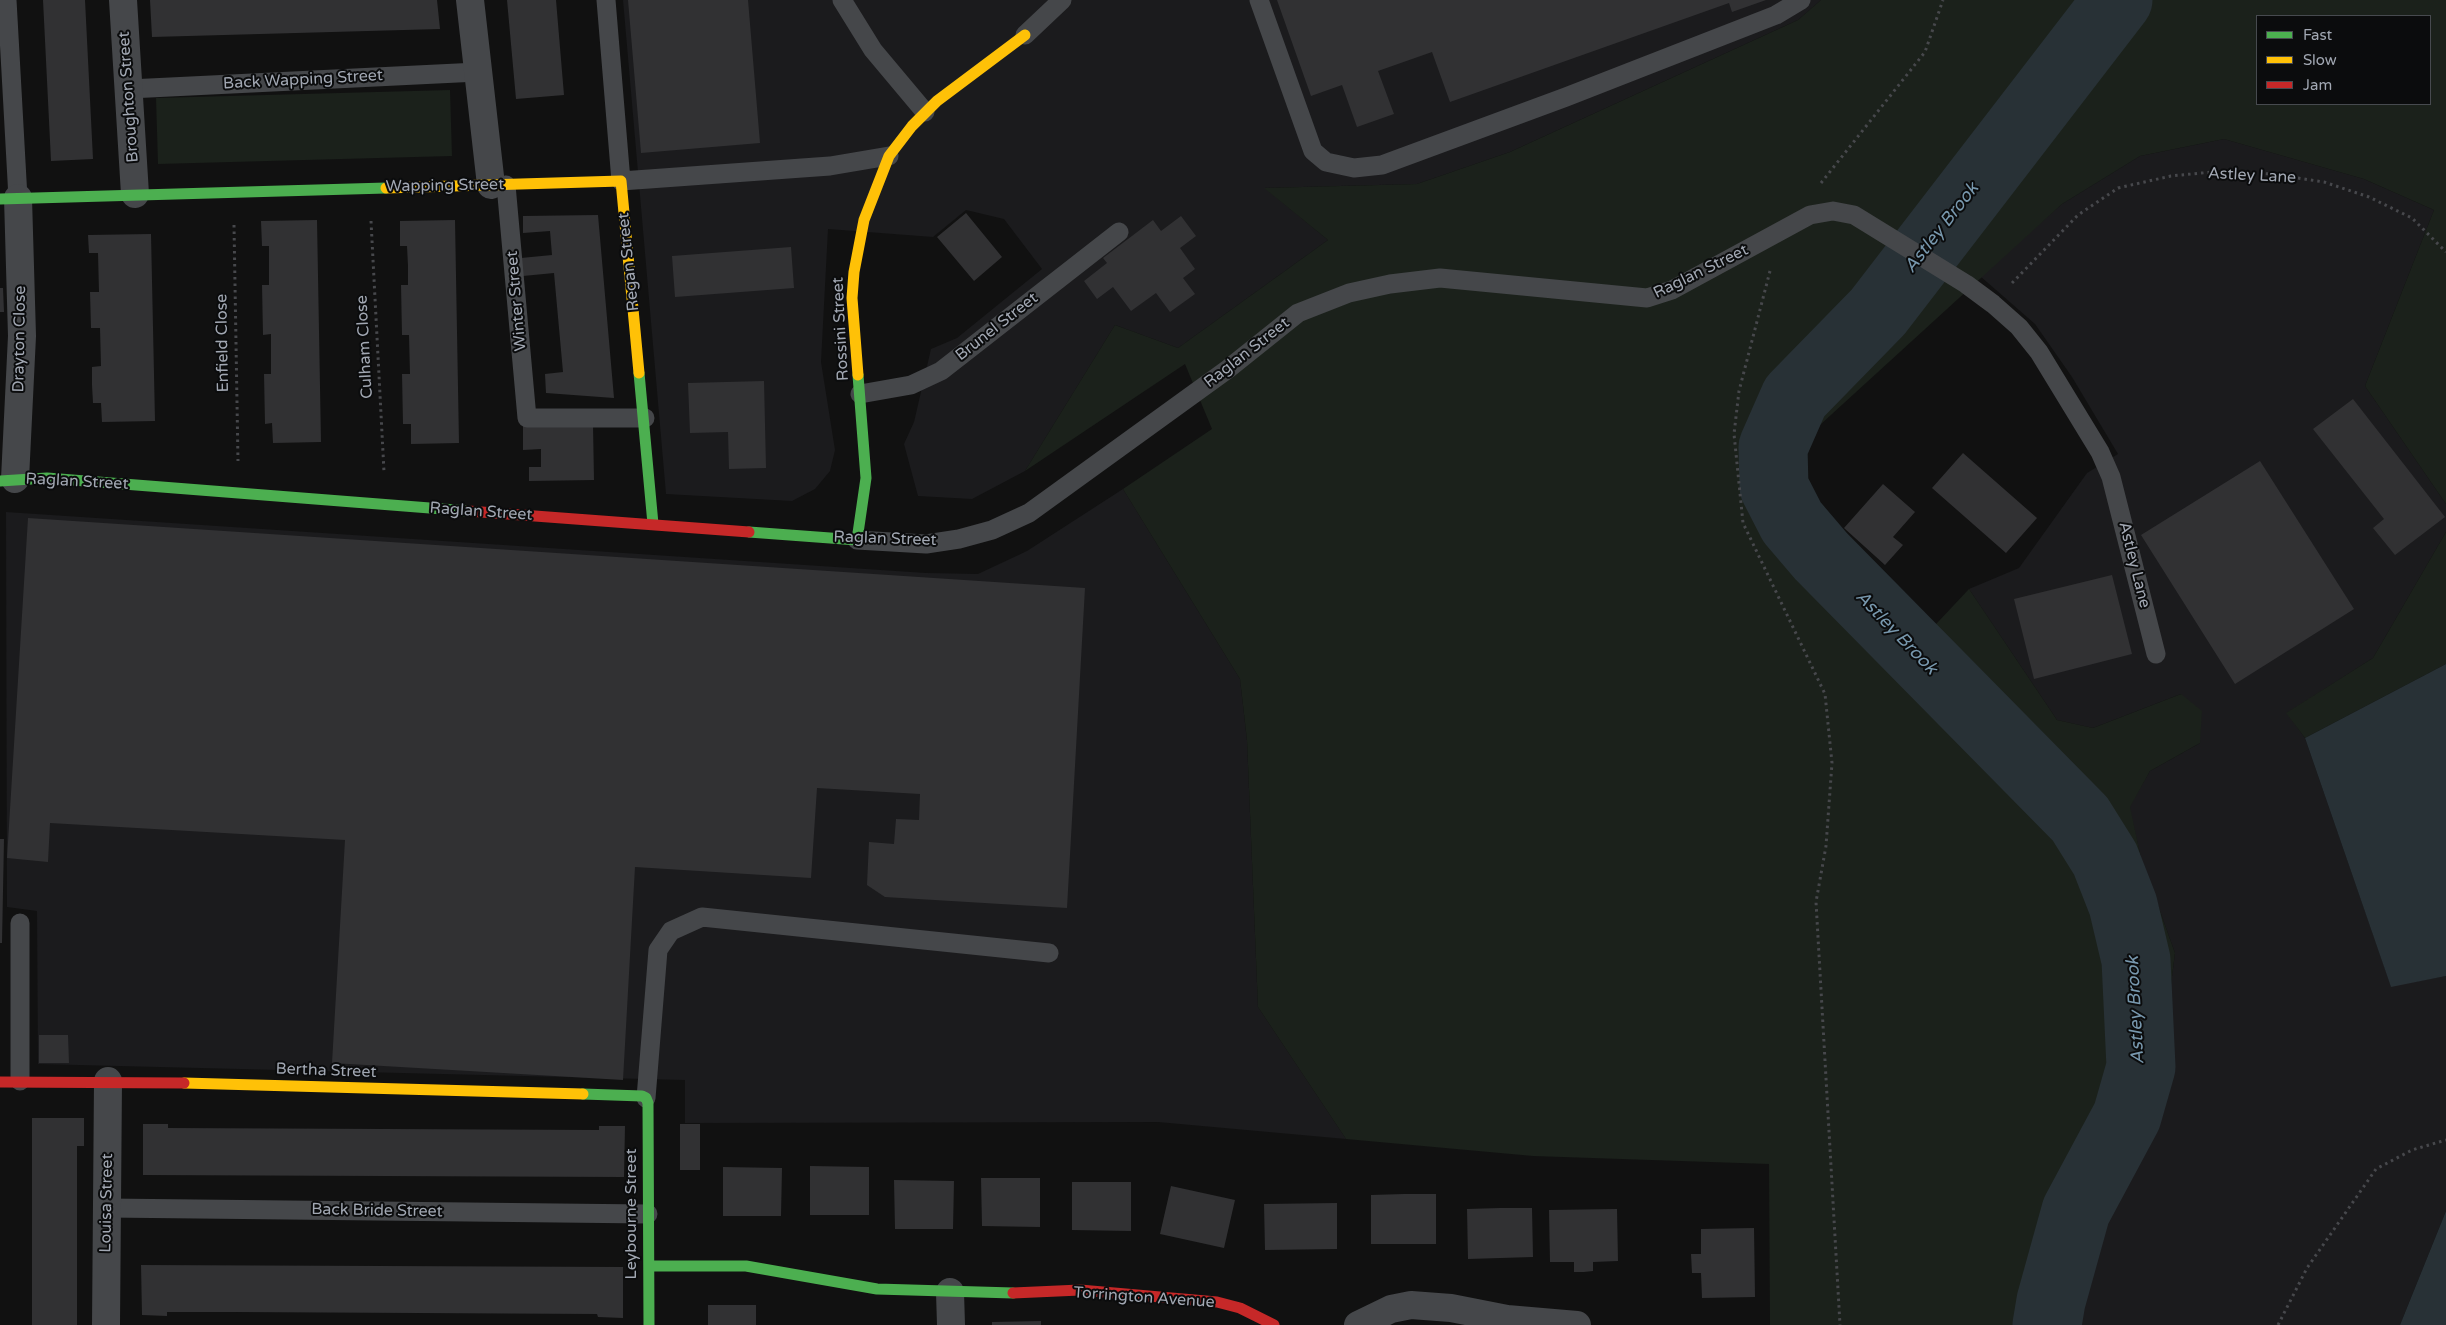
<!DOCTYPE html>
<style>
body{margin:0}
#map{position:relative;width:2446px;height:1325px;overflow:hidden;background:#111;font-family:"Varela Round",sans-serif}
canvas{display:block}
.legend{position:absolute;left:2256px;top:15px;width:175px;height:90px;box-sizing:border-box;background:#0b0c0d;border:1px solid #474a4f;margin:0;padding:6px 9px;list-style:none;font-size:15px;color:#a2a8b3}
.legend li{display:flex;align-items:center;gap:10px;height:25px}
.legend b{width:25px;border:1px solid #474a4f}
</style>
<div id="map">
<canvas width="2446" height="1325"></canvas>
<ul class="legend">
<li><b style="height:6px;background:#4caf50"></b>Fast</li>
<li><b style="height:6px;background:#ffc107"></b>Slow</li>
<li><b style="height:6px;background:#c62828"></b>Jam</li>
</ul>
</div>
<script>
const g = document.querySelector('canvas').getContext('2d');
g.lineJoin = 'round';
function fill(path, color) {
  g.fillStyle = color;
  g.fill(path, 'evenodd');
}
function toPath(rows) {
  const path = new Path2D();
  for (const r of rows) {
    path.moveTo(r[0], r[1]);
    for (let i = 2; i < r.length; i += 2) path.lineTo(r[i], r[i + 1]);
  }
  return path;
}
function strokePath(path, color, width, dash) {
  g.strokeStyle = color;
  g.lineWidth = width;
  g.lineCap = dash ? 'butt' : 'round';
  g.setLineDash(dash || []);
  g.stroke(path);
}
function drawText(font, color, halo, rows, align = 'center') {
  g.font = font + ' "Varela Round",sans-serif';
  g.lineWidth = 4;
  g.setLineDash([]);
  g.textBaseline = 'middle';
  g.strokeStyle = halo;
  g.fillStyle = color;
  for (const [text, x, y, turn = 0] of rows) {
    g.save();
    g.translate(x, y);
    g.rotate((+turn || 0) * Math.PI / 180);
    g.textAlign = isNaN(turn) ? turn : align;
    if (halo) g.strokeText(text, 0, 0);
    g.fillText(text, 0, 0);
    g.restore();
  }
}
const built = toPath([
 [623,0,1821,0,1798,20,1510,152,1417,184,1265,188,1328,240,1178,348,1115,325,1025,471,972,499,918,496,904,444,914,422,931,349,957,338,1042,269,1004,219,966,210,933,237,828,229,821,362,835,450,830,471,815,489,792,501,666,494],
 [2224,139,2364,179,2434,210,2365,386,2446,504,2446,532,2373,658,2287,713,2305,738,2391,986,2446,976,2446,1211,2400,1325,2076,1325,2075,1291,2155,1109,2175,953,2141,858,2129,807,2150,771,2200,743,2181,694,2093,728,2057,720,1969,589,2019,568,2087,473,2118,454,2072,377,2035,324,1980,276,2062,204,2140,156],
 [1123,489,1240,679,1247,740,1258,1007,1346,1139,1158,1122,685,1123,685,1080,38,1064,37,911,7,907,6,512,926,573,978,574,1027,551]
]);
const green = toPath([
 [1821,0,2446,0,2446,504,2365,386,2434,210,2364,179,2224,139,2140,156,2062,204,1786,456,1791,498,1922,639,1969,589,2057,720,2093,728,2181,694,2202,711,2200,743,2150,771,2130,807,2141,858,2175,953,2155,1109,2075,1291,2076,1325,1770,1325,1769,1164,1533,1156,1346,1139,1258,1007,1247,740,1240,679,1123,489,1212,429,1185,364,1025,471,1115,325,1178,348,1328,240,1264,188,1417,184,1510,152,1798,20],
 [2257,16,2430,16,2430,104,2257,104],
 [450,90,452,156,158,164,156,98],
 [2446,532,2446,664,2305,738,2286,713,2373,658]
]);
const water = toPath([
 [2446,664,2446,976,2391,987,2305,738],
 [2446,1211,2446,1325,2400,1325]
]);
const river = toPath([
 [2047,1325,2051,1301,2076,1211,2127,1116,2141,1067,2136,960,2123,905,2105,859,2080,819,1821,556,1792,522,1774,487,1773,447,1795,397,1878,312,2118,0]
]);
const building = toPath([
 [43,0,85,0,93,159,51,161],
 [150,0,437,0,440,29,152,37],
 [507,0,556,0,564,95,516,99],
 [628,0,748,0,760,143,641,153],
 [1277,0,1766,0,1732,12,1729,3,1450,102,1432,52,1378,71,1394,114,1357,127,1342,85,1311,96],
 [966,213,1002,257,974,281,937,237],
 [598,215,614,398,546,393,545,374,563,372,554,273,523,276,521,258,552,255,550,231,523,233,523,216],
 [1181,216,1196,236,1180,248,1195,269,1183,278,1195,294,1170,312,1156,293,1131,311,1113,287,1097,299,1084,281,1107,263,1103,258,1153,220,1161,231],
 [317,220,321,442,273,443,272,423,265,424,264,374,271,374,271,334,263,335,262,285,269,285,269,246,262,246,261,221],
 [455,220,459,443,411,444,411,424,403,424,402,374,410,374,409,335,402,335,401,285,408,285,408,266,407,246,400,246,400,221],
 [151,234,155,421,102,422,101,403,93,403,92,385,92,367,101,366,100,328,91,328,90,292,99,292,98,253,89,253,88,235],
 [791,247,794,288,675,297,672,256],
 [0,288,3,288,4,312,0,312],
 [764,381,766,468,729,469,728,432,690,433,688,383],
 [2353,399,2445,517,2395,555,2373,528,2384,519,2313,429],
 [523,425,593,425,594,480,529,481,529,467,541,467,541,449,523,450],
 [1963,453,2037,518,2006,553,1932,488],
 [2260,461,2354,609,2235,684,2141,535],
 [1883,484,1915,512,1893,537,1903,545,1885,565,1844,528],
 [28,518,1085,588,1067,908,885,897,867,885,869,842,894,844,896,819,919,820,920,794,817,788,811,878,635,867,623,1080,332,1063,345,840,50,823,48,862,7,858],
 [2112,575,2132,654,2034,679,2014,599],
 [0,839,4,839,2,943,0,943],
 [39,1035,68,1035,69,1063,39,1063],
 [32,1118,84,1118,84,1146,77,1146,77,1325,32,1325],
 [143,1124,168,1124,168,1128,599,1130,599,1126,625,1126,624,1177,143,1175],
 [680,1124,700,1124,700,1170,680,1170],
 [810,1166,869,1167,869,1215,810,1215],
 [723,1167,782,1168,781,1216,723,1216],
 [981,1178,1040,1178,1040,1227,982,1226],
 [894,1180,954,1181,953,1229,895,1229],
 [1072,1182,1131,1182,1131,1231,1072,1230],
 [1171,1186,1235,1200,1224,1248,1160,1234],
 [1404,1194,1436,1194,1436,1244,1371,1244,1371,1195],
 [1337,1203,1337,1249,1265,1250,1264,1204],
 [1500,1208,1532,1208,1533,1257,1468,1259,1467,1209],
 [1617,1209,1618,1261,1593,1262,1593,1271,1584,1272,1574,1272,1574,1262,1550,1262,1549,1210],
 [1754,1228,1755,1297,1702,1298,1701,1273,1692,1273,1691,1254,1701,1254,1701,1229],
 [141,1265,623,1267,623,1318,598,1317,597,1314,235,1312,167,1312,167,1316,142,1315],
 [708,1305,756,1305,756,1325,708,1325],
 [1041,1321,1041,1325,992,1325,992,1322]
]);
const path = toPath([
 [1821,183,1925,52,1943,0],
 [371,221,384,472],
 [234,225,238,461],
 [1770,271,1739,391,1734,434,1743,523,1825,694,1832,763,1826,846,1816,902,1840,1325],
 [2012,283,2078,215,2118,188,2171,176,2223,171,2271,174,2324,182,2369,197,2412,218,2446,252],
 [2278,1325,2307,1268,2376,1169,2412,1150,2446,1140]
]);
const lane = toPath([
 [7,0,18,198],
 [606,0,621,181,830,166,889,156],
 [842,0,873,50,925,112],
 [1259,0,1313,151,1326,162,1354,168,1382,165,1566,97,1776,15,1801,0],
 [1025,35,1062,0],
 [129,89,478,72],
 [506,185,527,418,645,418],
 [860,394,911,385,941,371,1119,232],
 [857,540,926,544,959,539,992,530,1029,513,1228,369,1298,313,1349,293,1390,284,1440,278,1647,298,1672,290,1810,215,1833,211,1854,215,1966,284,1993,304,2019,327,2039,352,2100,452,2111,477,2156,654],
 [20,923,20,1081],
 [646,1098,658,950,671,931,702,917,1049,953],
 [107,1208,648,1214]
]);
const street = toPath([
 [123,0,135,194],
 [470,0,491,185],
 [15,479,22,336,18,198],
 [950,1292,951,1325],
 [106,1325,108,1081],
 [1358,1325,1391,1309,1411,1305,1451,1308,1507,1319,1577,1325]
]);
const fast = toPath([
 [0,199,386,188],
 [639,373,653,524],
 [0,481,47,478,468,511],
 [749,532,857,540,866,478,858,375],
 [583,1094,642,1096,646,1098,648,1103,649,1325],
 [649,1266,746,1266,877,1289,1013,1293]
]);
const slow = toPath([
 [386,188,621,181,639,373],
 [858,375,852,298,854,272,864,220,889,156,912,126,937,101,1025,35],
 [184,1083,583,1094]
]);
const jam = toPath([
 [468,511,749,532],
 [0,1082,184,1083],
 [1013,1293,1080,1290,1217,1302,1240,1308,1274,1325]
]);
const streetNames = [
 ["Back Wapping Street",303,80,-3],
 ["Broughton Street",129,97,-94],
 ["Astley Lane",2252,176,3],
 ["Wapping Street",445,186,-1],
 ["Regan Street",629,262,-96],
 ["Raglan Street",1701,272,-26],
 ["Winter Street",517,301,-95],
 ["Brunel Street",997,327,-38],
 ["Rossini Street",841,329,-93],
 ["Drayton Close",20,339,-89],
 ["Enfield Close",223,343,-91],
 ["Culham Close",365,347,-93],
 ["Raglan Street",1247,353,-38],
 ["Raglan Street",77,482,3],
 ["Raglan Street",481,512,4],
 ["Raglan Street",885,539,2],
 ["Astley Lane",2134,565,76],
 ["Bertha Street",326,1071,2],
 ["Louisa Street",107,1203,-89],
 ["Back Bride Street",377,1211,1],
 ["Leybourne Street",632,1214,-90],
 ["Torrington Avenue",1144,1298,4]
];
const waterNames = [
 ["Astley Brook",1942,228,-52],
 ["Astley Brook",1896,633,46],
 ["Astley Brook",2136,1010,-93]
];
fill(built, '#1b1b1d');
fill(green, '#1b211b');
fill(water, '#283136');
strokePath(river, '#283136', 69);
fill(building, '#313133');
strokePath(path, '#47484c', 3, [2.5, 4]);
strokePath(lane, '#45474a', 19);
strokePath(street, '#45474a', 28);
strokePath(fast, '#4caf50', 11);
strokePath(slow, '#ffc107', 11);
strokePath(jam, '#c62828', 11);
drawText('16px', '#a2a8b3', '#0b0c0d', streetNames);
drawText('italic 18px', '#7898ae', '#0b0c0d', waterNames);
</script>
